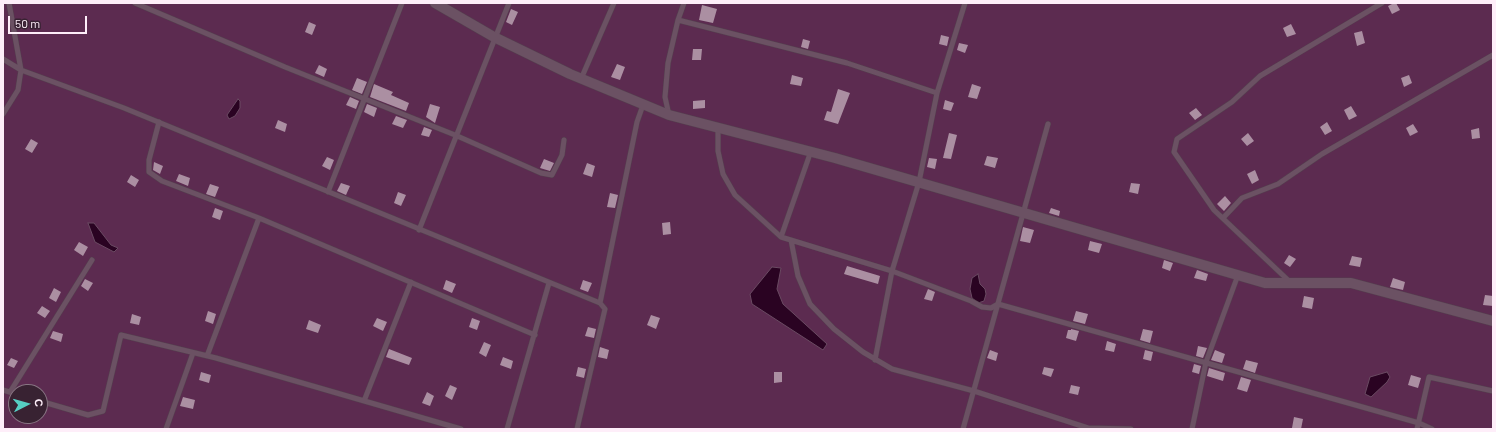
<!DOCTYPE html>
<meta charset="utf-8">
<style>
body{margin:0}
#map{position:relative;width:1496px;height:432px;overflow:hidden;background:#382232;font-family:Barlow,sans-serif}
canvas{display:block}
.frame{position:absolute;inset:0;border:4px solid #feeef9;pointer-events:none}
.north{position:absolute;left:8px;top:384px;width:40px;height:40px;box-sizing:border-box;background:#382232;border:1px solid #877482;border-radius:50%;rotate:84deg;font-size:11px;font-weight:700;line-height:16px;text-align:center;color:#feeef9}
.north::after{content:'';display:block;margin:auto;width:14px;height:18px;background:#56cec3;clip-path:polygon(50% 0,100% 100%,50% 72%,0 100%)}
.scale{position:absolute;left:8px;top:16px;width:79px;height:18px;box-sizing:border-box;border:2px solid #feeef9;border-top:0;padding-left:5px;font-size:12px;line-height:14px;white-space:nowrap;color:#feeef9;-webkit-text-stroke:3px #382232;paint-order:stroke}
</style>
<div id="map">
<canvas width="1496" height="432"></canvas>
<div class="frame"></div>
<div class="north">С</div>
<div class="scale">50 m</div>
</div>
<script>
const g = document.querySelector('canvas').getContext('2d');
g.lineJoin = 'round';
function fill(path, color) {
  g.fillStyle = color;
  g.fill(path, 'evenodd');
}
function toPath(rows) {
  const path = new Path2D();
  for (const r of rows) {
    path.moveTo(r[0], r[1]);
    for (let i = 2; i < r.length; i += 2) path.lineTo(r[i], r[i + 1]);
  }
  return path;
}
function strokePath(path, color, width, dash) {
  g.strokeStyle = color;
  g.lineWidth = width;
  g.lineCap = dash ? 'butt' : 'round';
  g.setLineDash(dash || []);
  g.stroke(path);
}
const green = toPath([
 [3,3,1493,3,1493,429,3,429],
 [16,392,40,392,40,416,16,416]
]);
const water = toPath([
 [238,99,240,101,240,108,235,116,229,119,227,115,238,99],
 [88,223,94,223,111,245,118,248,114,252,95,242,88,223],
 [772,267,781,268,777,289,783,304,827,344,823,350,752,304,750,294,772,267],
 [978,274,980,284,985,289,986,294,984,301,978,303,972,298,970,289,972,278,978,274],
 [1387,372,1390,377,1387,382,1371,397,1365,394,1370,377,1387,372]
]);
const building = toPath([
 [1394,3,1396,3,1400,10,1392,14,1388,6],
 [702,5,717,9,713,23,699,20],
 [511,9,518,12,512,25,506,22],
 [309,22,316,25,312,35,305,32],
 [1291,24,1296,34,1287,37,1283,28],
 [1362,31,1365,43,1357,46,1354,33],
 [941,35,949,37,947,46,939,44],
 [803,39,810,41,808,49,801,47],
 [959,43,968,45,965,53,957,50],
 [693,49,702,49,701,60,692,60],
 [617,64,625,67,620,80,611,77],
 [319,65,327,69,324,77,315,73],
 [792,75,803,78,801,86,790,84],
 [1409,75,1412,83,1404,87,1401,78],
 [357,78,367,82,362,94,352,90],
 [374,84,393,92,391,95,409,103,406,111,370,97],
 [972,84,981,87,977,99,968,97],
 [838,89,850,93,838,124,824,120,827,111,831,112],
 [350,97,359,101,356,109,346,105],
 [705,100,705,108,693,109,693,101],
 [945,100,954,103,951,111,943,109],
 [367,104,377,108,374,117,364,112],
 [430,104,440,107,435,123,426,117],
 [1351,106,1357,116,1349,120,1344,110],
 [1196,108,1202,115,1195,120,1189,113],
 [396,116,407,120,403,128,392,124],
 [278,120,287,124,285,132,275,128],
 [1327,122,1332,131,1325,135,1320,127],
 [1413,124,1418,132,1410,136,1406,128],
 [424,127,432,130,429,137,421,135],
 [1479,128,1480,138,1472,139,1471,130],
 [949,133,957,135,951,159,943,158],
 [1248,133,1254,141,1247,146,1241,139],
 [31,139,38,143,32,153,25,149],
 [987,156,998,158,995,168,984,165],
 [327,157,334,160,330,170,322,166],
 [929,158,937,159,935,169,927,167],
 [544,159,554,163,550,171,540,168],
 [154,162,163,166,160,174,153,170],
 [587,163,595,166,592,177,583,174],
 [1255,170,1259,180,1252,184,1247,174],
 [179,174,190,178,188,186,176,181],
 [131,175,139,180,135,187,127,182],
 [341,183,350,186,346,195,337,191],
 [1131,183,1140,184,1138,194,1129,192],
 [210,184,219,187,215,197,206,194],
 [398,192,406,195,401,206,394,203],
 [610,193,618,195,615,208,607,207],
 [1225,196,1231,203,1224,211,1217,204],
 [215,208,223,211,220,220,212,217],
 [1051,208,1060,211,1059,216,1049,213],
 [670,222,671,234,663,235,662,223],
 [1023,227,1034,230,1030,243,1020,241],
 [1090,241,1102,244,1099,253,1088,250],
 [79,242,88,247,83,256,74,250],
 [1289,255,1296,259,1290,267,1284,263],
 [1352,256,1362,258,1360,267,1349,265],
 [1164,260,1173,263,1170,271,1162,268],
 [847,266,880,276,878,284,844,274],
 [1197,270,1208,274,1206,281,1194,278],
 [1393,278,1405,282,1403,290,1390,287],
 [85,279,93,283,88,291,81,286],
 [446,280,456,284,452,293,443,289],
 [583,280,592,283,588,292,580,289],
 [54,288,61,292,56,302,49,298],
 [928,289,935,292,932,301,924,299],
 [1485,295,1493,296,1493,306,1483,305],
 [1304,296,1314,298,1312,309,1302,307],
 [42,306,50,311,45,318,37,313],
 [208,311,216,314,213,324,205,321],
 [1076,311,1088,314,1085,324,1073,321],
 [132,314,141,317,139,325,130,323],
 [651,315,660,318,656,329,647,325],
 [377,318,387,322,383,331,373,326],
 [472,318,480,321,477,330,469,327],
 [309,320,321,325,318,333,306,329],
 [588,327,596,329,594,338,585,336],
 [1071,329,1079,331,1076,341,1066,338,1068,330,1071,330],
 [1143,329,1153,331,1150,343,1140,340],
 [53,331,63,334,61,342,50,338],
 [1107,341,1116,344,1114,352,1105,350],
 [484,342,491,345,486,357,479,353],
 [1198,346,1207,348,1203,358,1196,356],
 [600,347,609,350,607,359,598,357],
 [389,349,412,358,409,365,386,357],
 [990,350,998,353,996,361,987,358],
 [1145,350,1153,352,1151,361,1143,359],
 [1215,350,1225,354,1222,363,1211,360],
 [503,357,513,361,511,369,500,365],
 [11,358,18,361,14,368,7,365],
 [1246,360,1258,363,1255,373,1243,369],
 [1194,364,1201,366,1199,374,1192,372],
 [578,367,586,369,584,378,576,376],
 [1044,367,1054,369,1051,377,1042,374],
 [1209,368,1225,373,1223,381,1207,376],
 [201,372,211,375,209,383,199,380],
 [774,372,782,372,782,382,774,383],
 [1411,375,1421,378,1418,388,1408,385],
 [1241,377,1251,380,1247,392,1237,389],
 [450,385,457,388,452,400,445,396],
 [1071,385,1080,387,1078,395,1069,393],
 [427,392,434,396,430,406,422,403],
 [183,397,195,400,193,409,180,406],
 [1294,417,1303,419,1301,429,1292,428]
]);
const service = toPath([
 [135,3,285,67,455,135,541,173,552,175,562,155,564,140],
 [678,20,847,63,937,93],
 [3,59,21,70,124,108,600,303,637,122,643,105],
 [581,79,614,3],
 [3,114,18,90,21,70,9,3],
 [669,115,665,97,668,63,678,20,684,3],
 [159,122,149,160,149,172,162,181,259,218,535,335],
 [718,128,718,151,723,174,735,195,781,237,892,271,971,301,982,307,991,308,998,304,1419,423,1432,429],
 [328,192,402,3],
 [1223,218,1242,198,1278,184,1322,154,1493,55],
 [419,230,509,3],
 [781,237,811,151],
 [791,240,798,276,810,304,834,329,863,352,892,369,974,391,1088,428,1131,429],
 [1290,282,1214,210,1174,152,1177,139,1232,102,1260,76,1382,3],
 [207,356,259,218],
 [875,360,892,271,919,182,937,93,965,3],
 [3,390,16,394],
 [10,392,92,260],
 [40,401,88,415,103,411,121,335,216,358,461,429],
 [364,401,411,282],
 [166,429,193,353],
 [507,429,549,283],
 [577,429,605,309,600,303],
 [963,429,1048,124],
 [1192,429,1206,362,1238,275],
 [1417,429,1429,377,1493,391]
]);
const minor = toPath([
 [435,3,494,37,570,74,669,115,835,158,1265,283,1351,283,1493,321]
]);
fill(green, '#5c2b50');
fill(water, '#2a0322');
strokePath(water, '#6a4a62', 1);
fill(building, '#ab8fa2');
strokePath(service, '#543f4e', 6);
strokePath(minor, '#543f4e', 11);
strokePath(service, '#6b5163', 5);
strokePath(minor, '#6b5163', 10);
</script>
